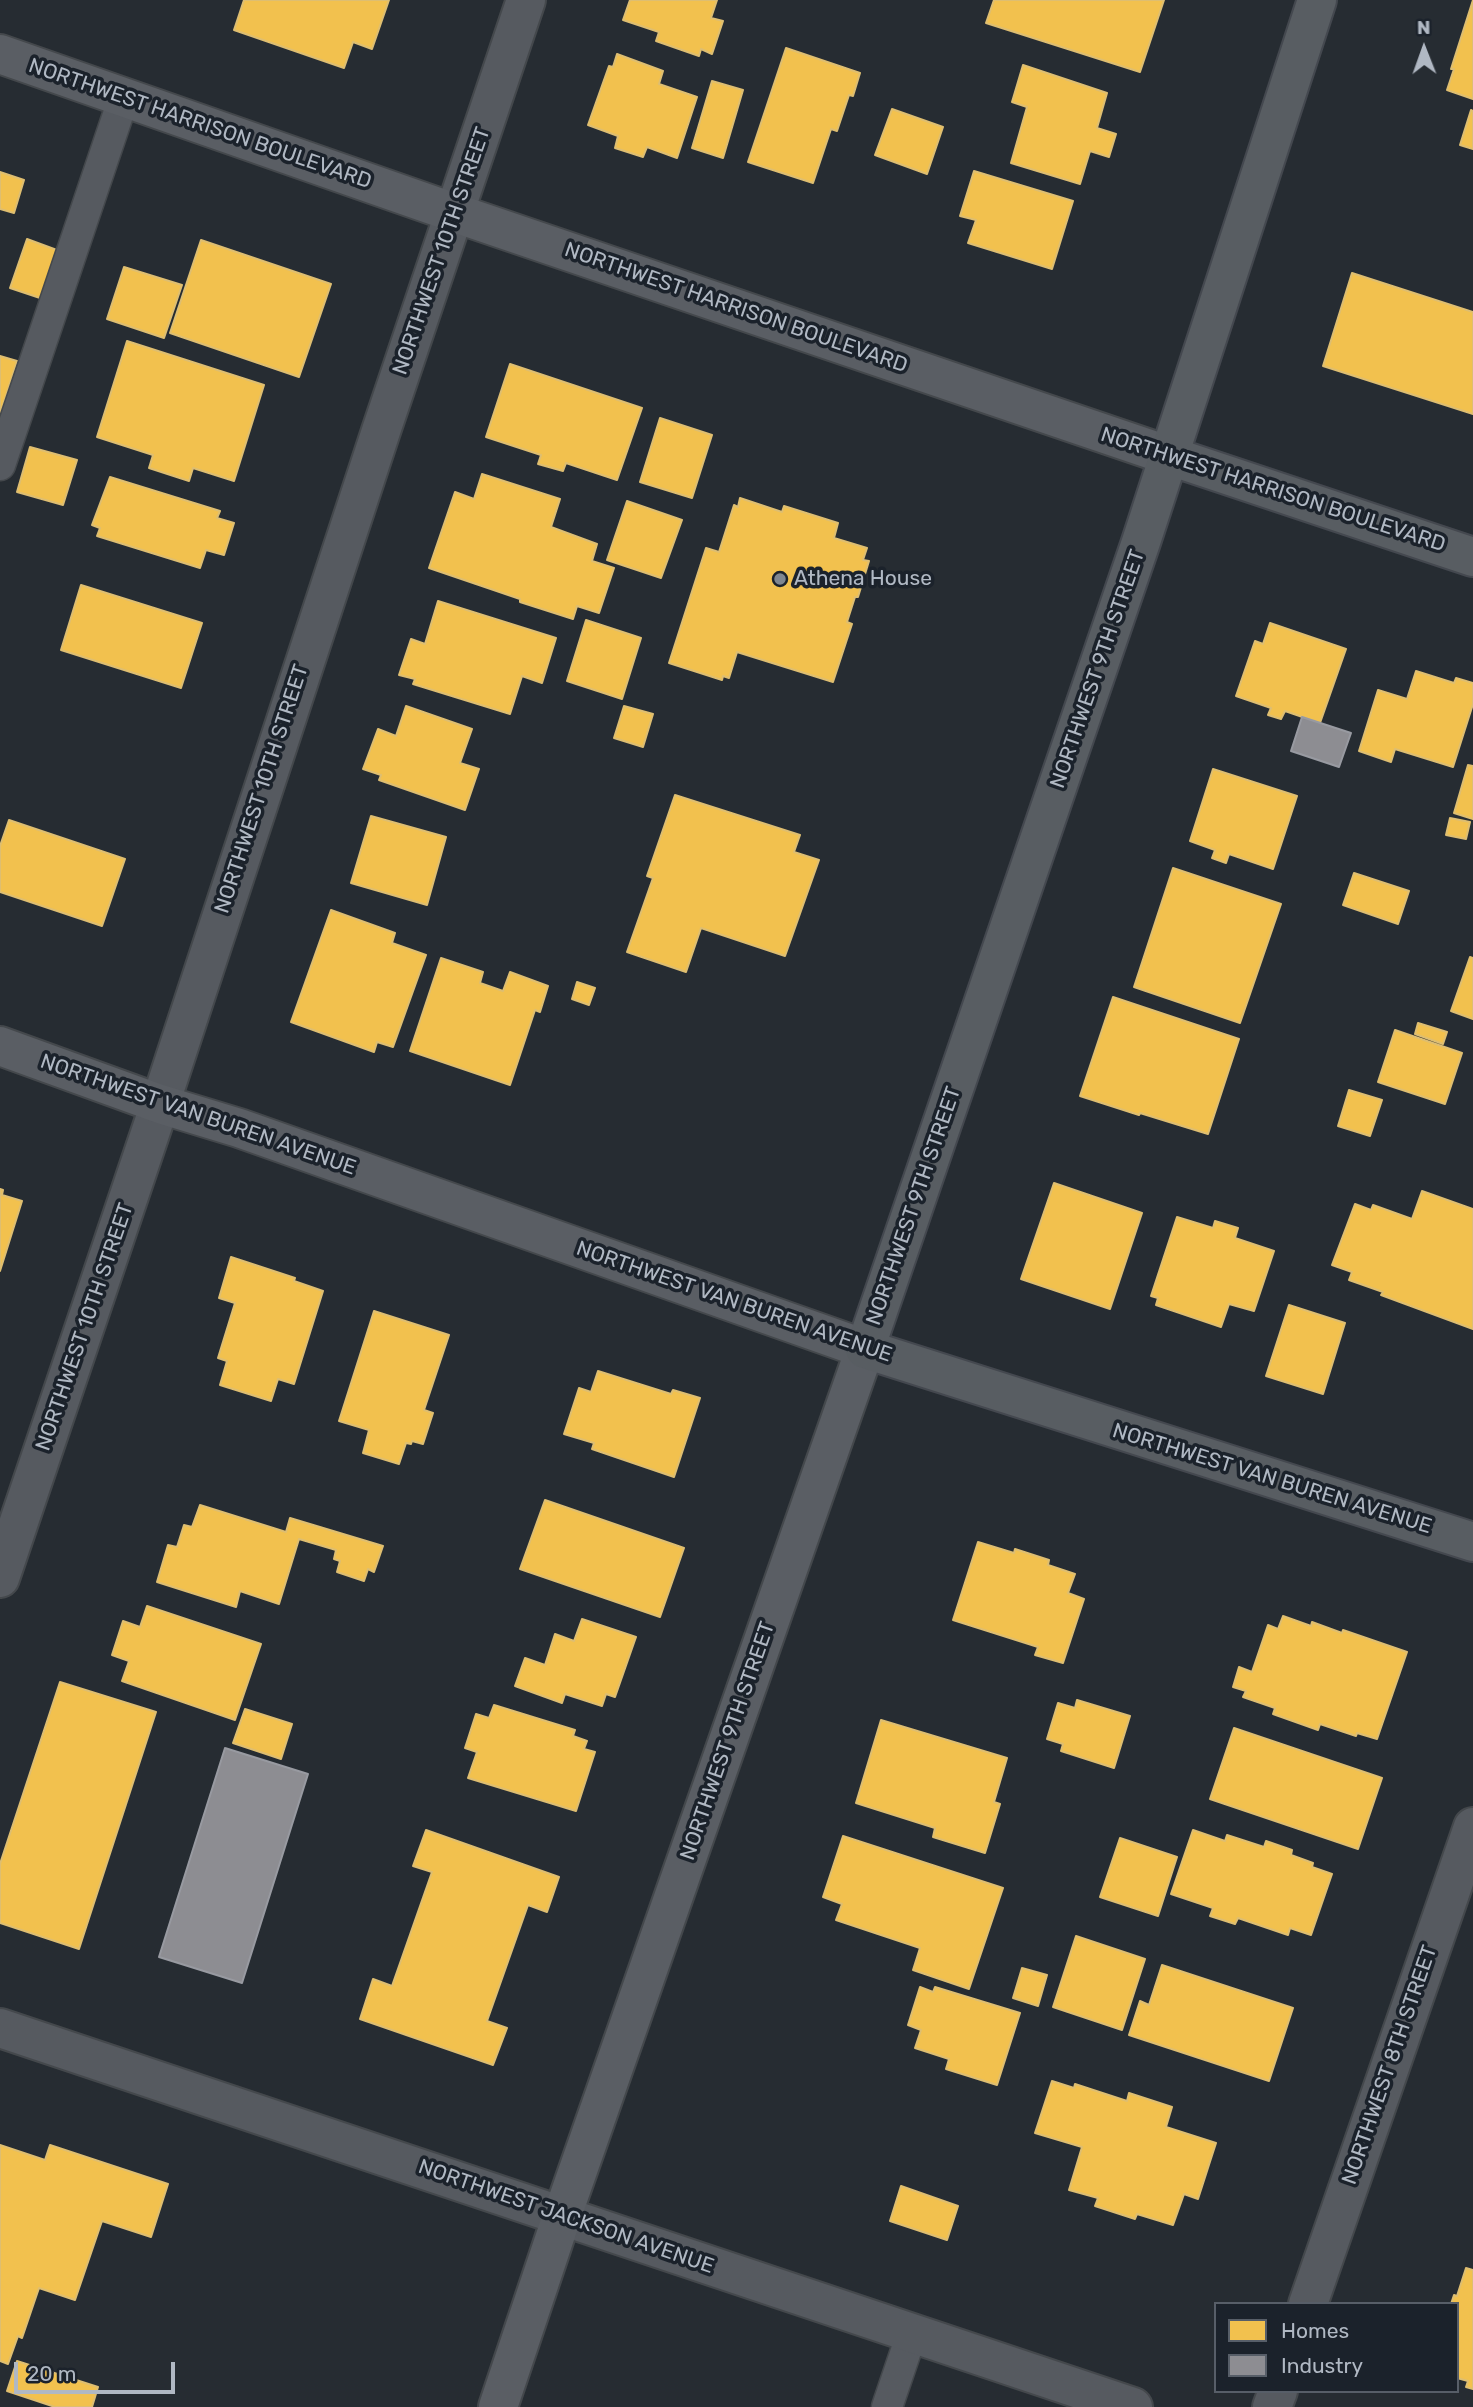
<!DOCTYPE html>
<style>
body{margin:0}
#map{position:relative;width:1473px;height:2407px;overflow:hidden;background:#262c32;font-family:Rubik,sans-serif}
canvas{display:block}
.legend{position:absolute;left:1214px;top:2302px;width:245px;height:91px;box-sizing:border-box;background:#1b222b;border:2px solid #575e68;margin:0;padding:9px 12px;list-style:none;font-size:21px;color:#b0b8c3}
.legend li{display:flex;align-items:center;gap:14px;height:35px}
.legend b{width:35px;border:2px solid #575e68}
.north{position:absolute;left:1389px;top:14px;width:70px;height:70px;-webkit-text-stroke:5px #1b222b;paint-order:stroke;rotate:359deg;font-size:19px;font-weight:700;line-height:28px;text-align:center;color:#b0b8c3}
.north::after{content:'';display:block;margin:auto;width:24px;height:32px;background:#b0b8c3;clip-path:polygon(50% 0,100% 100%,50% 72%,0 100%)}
.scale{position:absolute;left:14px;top:2362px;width:161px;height:32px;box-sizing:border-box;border:4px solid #b0b8c3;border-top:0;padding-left:9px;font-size:21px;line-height:24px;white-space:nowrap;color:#b0b8c3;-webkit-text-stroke:5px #1b222b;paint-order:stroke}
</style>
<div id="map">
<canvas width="1473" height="2407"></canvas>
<ul class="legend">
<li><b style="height:19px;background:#f2c14e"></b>Homes</li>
<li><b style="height:19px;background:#8d8d92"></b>Industry</li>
</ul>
<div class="north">N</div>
<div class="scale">20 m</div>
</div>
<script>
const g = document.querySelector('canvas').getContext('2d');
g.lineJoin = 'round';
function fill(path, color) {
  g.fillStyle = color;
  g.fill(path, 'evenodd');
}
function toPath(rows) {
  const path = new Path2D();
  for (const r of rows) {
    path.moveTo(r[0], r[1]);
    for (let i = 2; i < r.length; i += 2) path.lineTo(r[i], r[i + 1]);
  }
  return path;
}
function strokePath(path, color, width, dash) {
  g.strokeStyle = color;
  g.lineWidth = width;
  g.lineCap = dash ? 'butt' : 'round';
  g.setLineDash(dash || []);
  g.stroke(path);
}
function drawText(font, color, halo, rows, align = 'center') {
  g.font = font + ' Rubik,sans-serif';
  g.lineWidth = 7;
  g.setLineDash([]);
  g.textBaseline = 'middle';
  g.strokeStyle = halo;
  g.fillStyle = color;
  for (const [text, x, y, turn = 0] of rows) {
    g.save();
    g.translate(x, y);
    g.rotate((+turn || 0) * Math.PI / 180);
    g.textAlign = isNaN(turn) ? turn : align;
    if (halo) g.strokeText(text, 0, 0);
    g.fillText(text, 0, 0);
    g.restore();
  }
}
const homes = toPath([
 [244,0,389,0,372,49,353,42,344,68,234,30,244,0],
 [630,0,717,0,711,18,723,21,712,54,701,49,699,56,656,41,659,32,623,20,630,0],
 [994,0,1164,0,1140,72,986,23,994,0],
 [1473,0,1473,99,1447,90,1454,69,1451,69,1473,0],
 [786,48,860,73,853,96,849,95,837,131,831,129,813,183,748,162,786,48],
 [617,54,663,71,659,84,697,97,677,158,647,147,643,157,615,148,618,136,588,125,609,66,613,67,617,54],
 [1023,65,1107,93,1097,128,1116,134,1109,157,1090,151,1080,184,1011,163,1027,107,1012,102,1023,65],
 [712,81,743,90,723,158,692,148,712,81],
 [892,109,943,127,927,174,875,155,892,109],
 [1471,110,1473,111,1473,149,1460,145,1471,110],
 [974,171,1073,201,1052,269,968,243,976,220,960,216,974,171],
 [0,172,24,180,14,213,0,209,0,172],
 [27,239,65,253,49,301,10,288,27,239],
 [201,240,331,284,299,377,170,333,201,240],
 [124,267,182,285,164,338,107,319,124,267],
 [1352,273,1473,312,1473,414,1323,366,1352,273],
 [127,341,264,385,234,481,193,468,189,481,149,468,153,455,97,437,127,341],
 [0,356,17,361,0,414,0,356],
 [510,364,642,408,617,480,566,463,563,471,538,464,541,455,486,437,510,364],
 [660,418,712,435,692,498,640,482,660,418],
 [30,447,77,460,63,505,17,492,30,447],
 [482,474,560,499,551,527,597,544,592,561,614,568,599,613,577,606,573,619,520,602,520,599,429,568,455,492,474,499,482,474],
 [110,477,220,511,217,518,234,523,224,555,206,550,200,568,97,536,100,528,92,525,110,477],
 [740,498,782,512,784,506,838,523,834,538,867,548,863,560,869,561,858,597,855,597,847,622,852,624,833,682,737,652,729,678,723,676,722,680,669,663,706,548,719,552,734,505,738,507,740,498],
 [627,501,682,520,661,578,607,560,627,501],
 [81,585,202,623,181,688,61,650,81,585],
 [438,601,556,638,542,683,522,676,510,714,413,684,415,679,399,675,411,639,425,644,438,601],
 [586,620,641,638,622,699,567,681,586,620],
 [1270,623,1346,649,1320,723,1285,711,1281,719,1268,715,1271,708,1236,696,1255,641,1263,644,1270,623],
 [1416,671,1454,683,1456,678,1473,683,1473,704,1453,767,1395,749,1391,762,1359,751,1378,690,1407,699,1416,671],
 [406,706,472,729,460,763,479,769,465,810,379,780,381,775,363,769,378,729,396,736,406,706],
 [624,706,653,714,643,747,614,738,624,706],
 [1468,765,1473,766,1473,819,1454,813,1468,765],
 [1213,769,1297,796,1273,869,1229,854,1226,863,1212,858,1215,850,1190,841,1213,769],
 [675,795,800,835,794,852,819,860,785,956,701,928,686,972,627,952,653,878,647,876,675,795],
 [371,816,446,837,427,905,351,883,371,816],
 [1450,818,1470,822,1466,839,1446,835,1450,818],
 [9,820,125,859,102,926,0,892,0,846,9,820],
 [1173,868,1281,904,1240,1023,1134,987,1173,868],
 [1354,873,1409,891,1398,924,1343,905,1354,873],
 [331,910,395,933,392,943,426,955,393,1047,377,1042,374,1052,291,1022,331,910],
 [1470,957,1473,958,1473,1019,1451,1011,1470,957],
 [441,958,483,972,480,983,503,991,510,972,548,986,540,1012,535,1010,510,1085,410,1051,441,958],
 [577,982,595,988,589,1005,572,999,577,982],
 [1113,997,1239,1039,1208,1134,1140,1113,1139,1115,1080,1096,1113,997],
 [1418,1023,1447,1032,1443,1044,1415,1034,1418,1023],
 [1395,1030,1462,1053,1445,1104,1378,1082,1395,1030],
 [1349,1090,1382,1100,1370,1136,1338,1126,1349,1090],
 [1054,1183,1142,1213,1110,1309,1021,1279,1054,1183],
 [0,1189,3,1190,2,1195,22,1201,0,1271,0,1189],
 [1422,1191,1473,1209,1473,1329,1381,1295,1383,1292,1349,1280,1352,1272,1332,1265,1355,1204,1371,1210,1373,1205,1412,1219,1422,1191],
 [1177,1217,1213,1228,1215,1221,1238,1228,1235,1238,1274,1251,1254,1311,1229,1304,1221,1327,1156,1305,1158,1298,1151,1296,1177,1217],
 [231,1257,295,1278,294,1281,323,1291,294,1384,278,1379,271,1401,220,1385,227,1361,218,1358,235,1303,219,1298,231,1257],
 [1289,1305,1345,1323,1323,1394,1266,1376,1289,1305],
 [374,1311,449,1335,424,1410,433,1413,423,1444,412,1441,411,1444,406,1443,399,1464,363,1453,369,1430,339,1421,374,1311],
 [598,1371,671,1394,673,1390,700,1398,674,1477,592,1449,594,1443,564,1434,579,1388,591,1392,598,1371],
 [545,1500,684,1548,660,1617,520,1569,545,1500],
 [200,1505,286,1532,290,1518,383,1546,374,1572,368,1569,364,1581,337,1572,340,1561,334,1559,336,1550,299,1539,279,1604,240,1591,236,1607,157,1582,168,1545,177,1547,184,1525,192,1527,200,1505],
 [978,1542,1014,1553,1015,1549,1049,1560,1048,1565,1075,1574,1068,1593,1084,1599,1063,1663,1035,1655,1038,1647,953,1620,978,1542],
 [147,1606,261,1644,235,1720,122,1681,129,1661,112,1655,123,1621,140,1627,147,1606],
 [1283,1616,1311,1626,1312,1622,1342,1633,1343,1630,1407,1652,1377,1739,1357,1733,1356,1736,1320,1724,1318,1730,1273,1714,1275,1708,1243,1697,1246,1691,1233,1687,1239,1667,1252,1672,1268,1625,1278,1629,1283,1616],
 [582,1619,636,1637,615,1697,606,1694,602,1706,565,1694,562,1703,515,1686,525,1658,545,1665,555,1634,574,1641,582,1619],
 [60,1682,156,1712,79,1949,0,1923,0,1864,60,1682],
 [1077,1700,1130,1716,1114,1768,1061,1751,1063,1744,1047,1739,1058,1703,1075,1708,1077,1700],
 [494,1705,575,1730,573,1736,587,1741,584,1749,595,1752,576,1811,468,1778,477,1752,465,1748,476,1714,489,1718,494,1705],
 [245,1709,292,1724,281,1759,233,1743,245,1709],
 [881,1720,1007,1758,994,1802,1000,1804,985,1853,933,1837,935,1828,856,1803,881,1720],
 [1234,1728,1382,1778,1358,1849,1210,1799,1234,1728],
 [426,1830,559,1877,547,1912,528,1905,487,2021,507,2028,493,2065,360,2019,373,1979,392,1986,432,1872,413,1866,426,1830],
 [1193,1830,1225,1841,1227,1835,1264,1847,1266,1841,1292,1850,1291,1855,1313,1863,1312,1867,1332,1874,1311,1935,1290,1928,1288,1935,1238,1918,1235,1924,1210,1916,1213,1908,1171,1894,1193,1830],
 [843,1836,1003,1888,969,1989,913,1970,920,1948,836,1920,842,1904,823,1897,843,1836],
 [1120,1838,1177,1857,1158,1916,1100,1897,1120,1838],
 [1076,1936,1145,1959,1122,2030,1053,2007,1076,1936],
 [1162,1965,1293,2008,1269,2081,1129,2035,1140,2001,1149,2005,1162,1965],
 [1022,1968,1047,1975,1038,2006,1013,1998,1022,1968],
 [920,1987,933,1992,935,1987,1020,2013,997,2085,946,2069,949,2059,915,2048,921,2030,908,2025,920,1987],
 [1052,2081,1074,2088,1075,2084,1127,2101,1129,2093,1172,2107,1166,2127,1216,2143,1198,2199,1184,2194,1173,2225,1137,2214,1135,2219,1095,2206,1098,2198,1069,2190,1082,2147,1035,2133,1052,2081],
 [0,2145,45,2160,50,2145,168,2184,151,2237,102,2221,75,2300,39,2288,22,2338,18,2336,8,2364,0,2361,0,2145],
 [901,2186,958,2206,947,2240,890,2221,901,2186],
 [1466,2268,1473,2270,1473,2389,1466,2387,1468,2381,1457,2378,1457,2304,1451,2304,1454,2295,1457,2296,1466,2268],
 [17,2361,98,2387,92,2407,55,2407,7,2391,17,2361]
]);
const industry = toPath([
 [1302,717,1351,733,1339,767,1291,751,1302,717],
 [225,1748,308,1774,242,1983,159,1957,225,1748]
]);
const service = toPath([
 [0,465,124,97],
 [887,2407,912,2333]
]);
const minor = toPath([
 [0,1578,160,1104],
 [0,2028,1133,2407],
 [1308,2304,1473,1827],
 [1272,2407,1278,2391]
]);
const tertiary = toPath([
 [160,1104,381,431,526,0]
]);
const secondary = toPath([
 [0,54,455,213,1170,456],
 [0,1046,160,1104,239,1128,865,1349,562,2216,498,2407]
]);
const primary = toPath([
 [1317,0,1141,542,865,1349,1473,1542],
 [1170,456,1473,557]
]);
const markers = [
 [780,579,7,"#808790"]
];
const streetNames = [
 ["NORTHWEST HARRISON BOULEVARD",200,124,19],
 ["NORTHWEST 10TH STREET",442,251,-71],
 ["NORTHWEST HARRISON BOULEVARD",736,308,19],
 ["NORTHWEST HARRISON BOULEVARD",1273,490,18],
 ["NORTHWEST 9TH STREET",1098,669,-71],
 ["NORTHWEST 10TH STREET",262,789,-72],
 ["NORTHWEST VAN BUREN AVENUE",198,1115,19],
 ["NORTHWEST 9TH STREET",914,1206,-71],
 ["NORTHWEST VAN BUREN AVENUE",734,1302,19],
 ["NORTHWEST 10TH STREET",85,1327,-71],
 ["NORTHWEST VAN BUREN AVENUE",1272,1479,17],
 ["NORTHWEST 9TH STREET",728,1741,-71],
 ["NORTHWEST 8TH STREET",1390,2065,-71],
 ["NORTHWEST JACKSON AVENUE",566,2217,19]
];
const poiNames = [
 ["Athena House",794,579]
];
fill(homes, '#f2c14e');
strokePath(homes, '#debe71', 2);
fill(industry, '#8d8d92');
strokePath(industry, '#989aa1', 2);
strokePath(service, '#44484c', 33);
strokePath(minor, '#44484c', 42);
strokePath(tertiary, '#44484c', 42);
strokePath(secondary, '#44484c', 42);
strokePath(primary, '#44484f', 42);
strokePath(service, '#565a60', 30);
strokePath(minor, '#565a60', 38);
strokePath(tertiary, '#565a60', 38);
strokePath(secondary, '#5a5e64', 38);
strokePath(primary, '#585d62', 38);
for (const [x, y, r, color] of markers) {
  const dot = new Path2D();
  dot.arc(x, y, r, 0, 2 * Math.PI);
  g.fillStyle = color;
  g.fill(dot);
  strokePath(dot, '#1b222b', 2.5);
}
drawText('21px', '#b0b8c3', '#1b222b', streetNames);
drawText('21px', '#b0b8c3', '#1b222b', poiNames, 'left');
</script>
